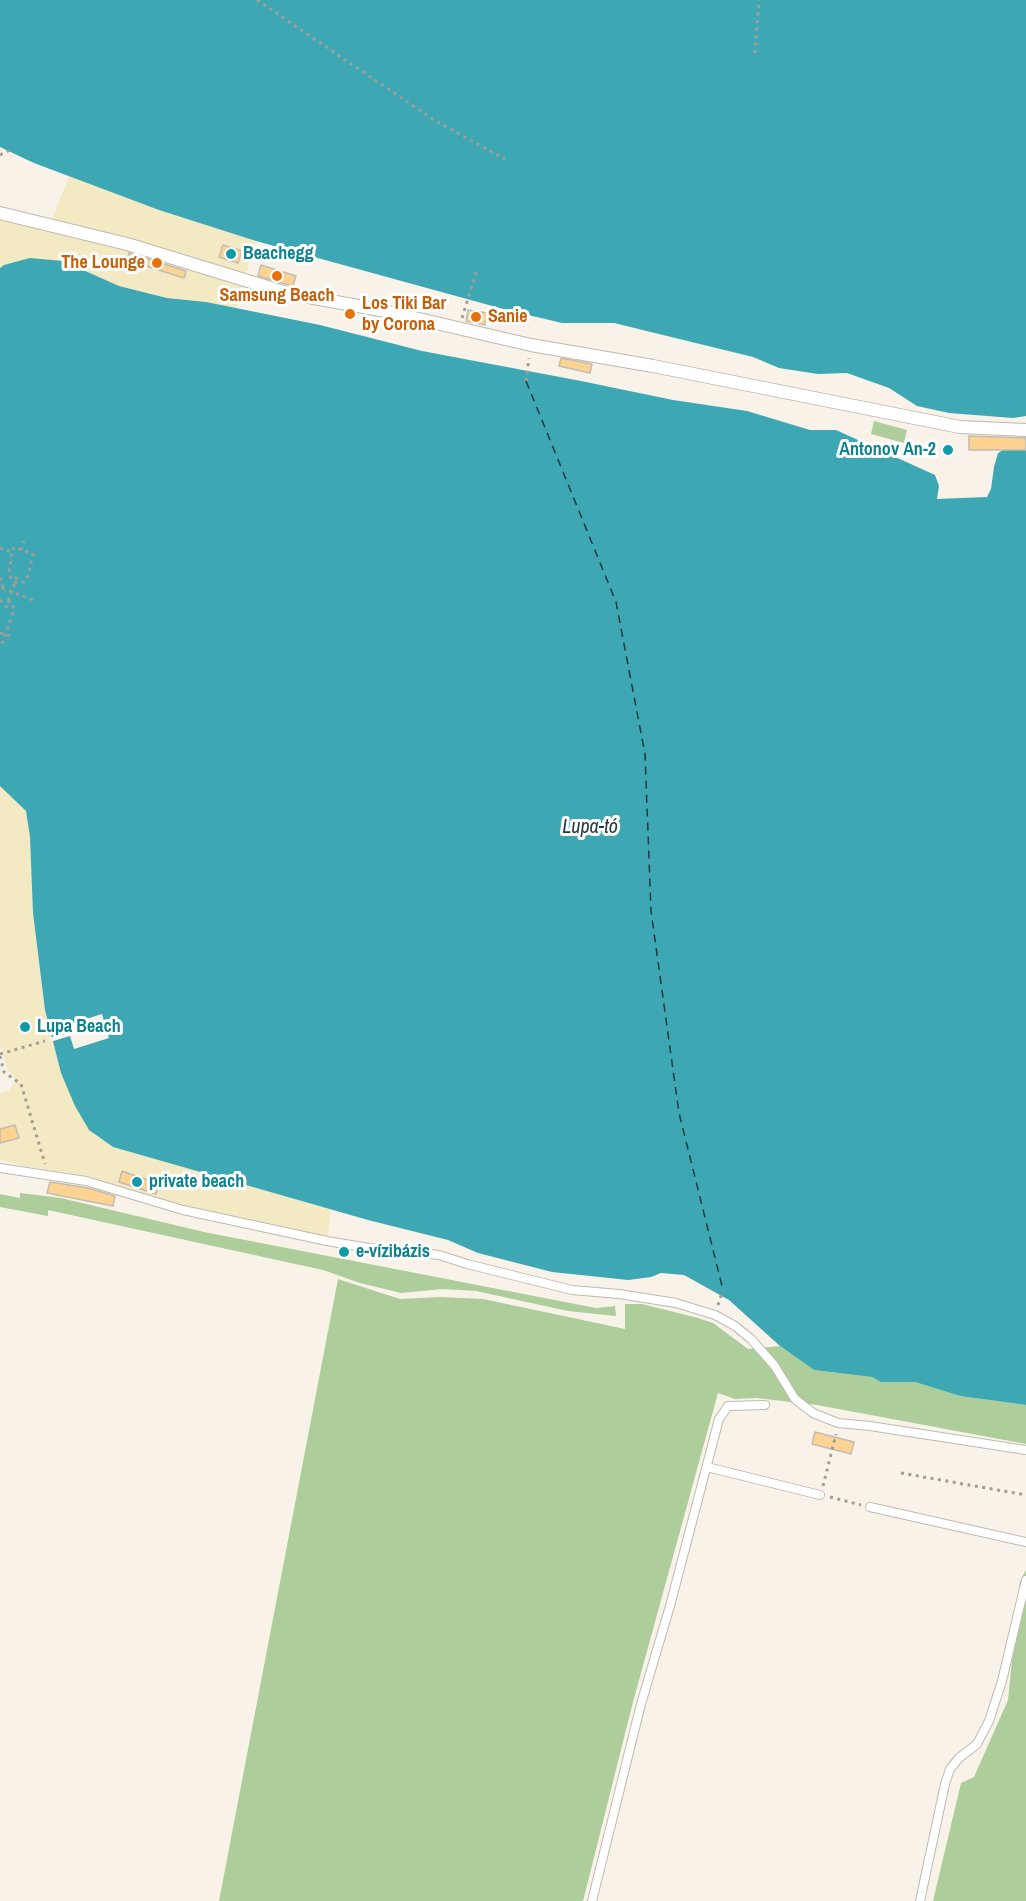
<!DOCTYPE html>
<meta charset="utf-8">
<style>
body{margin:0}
canvas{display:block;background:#f8f2e9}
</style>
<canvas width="1026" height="1901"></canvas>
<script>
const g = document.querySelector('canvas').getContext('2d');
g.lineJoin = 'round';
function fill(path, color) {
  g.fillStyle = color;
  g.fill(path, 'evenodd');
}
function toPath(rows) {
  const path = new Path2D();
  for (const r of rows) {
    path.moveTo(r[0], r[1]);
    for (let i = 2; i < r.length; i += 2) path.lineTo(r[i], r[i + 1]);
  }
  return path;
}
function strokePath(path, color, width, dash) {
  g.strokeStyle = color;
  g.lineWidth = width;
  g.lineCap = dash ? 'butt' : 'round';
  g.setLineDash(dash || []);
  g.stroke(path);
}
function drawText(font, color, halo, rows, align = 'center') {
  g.font = font + ' "Archivo Narrow",sans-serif';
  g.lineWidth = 6;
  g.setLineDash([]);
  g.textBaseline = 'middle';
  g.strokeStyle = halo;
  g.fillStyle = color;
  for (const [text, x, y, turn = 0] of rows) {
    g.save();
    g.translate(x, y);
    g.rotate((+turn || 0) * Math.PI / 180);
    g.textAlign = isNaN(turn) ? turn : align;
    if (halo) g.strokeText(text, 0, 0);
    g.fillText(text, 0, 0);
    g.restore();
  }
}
const green = toPath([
 [874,421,907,430,904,443,871,434],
 [20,1193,61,1198,204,1232,596,1308,615,1306,616,1316,568,1311,476,1291,442,1289,401,1293,360,1283,323,1270,48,1210,48,1216,0,1207,0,1194,20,1198],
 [338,1279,400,1299,440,1297,483,1299,625,1329,625,1304,642,1304,698,1318,713,1323,748,1349,780,1346,814,1370,872,1377,881,1382,915,1382,960,1396,1026,1405,1026,1444,817,1405,756,1398,735,1399,718,1393,633,1702,583,1901,219,1901],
 [1026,1570,1026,1901,933,1901,961,1783,974,1777,1008,1700,1020,1581]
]);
const sand = toPath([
 [69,176,159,210,256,241,236,309,206,302,168,298,119,286,63,261,4,265,0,268,0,218,49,227],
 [0,786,26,811,30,837,33,913,45,1010,61,1073,89,1130,113,1147,331,1210,328,1237,192,1209,87,1176,18,1165,0,1159,0,1093,9,1091,16,1079,7,1069,0,1044]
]);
const water = toPath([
 [0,0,1026,0,1026,416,1013,418,949,413,917,406,889,388,847,373,818,374,779,368,753,357,614,323,562,323,507,310,256,241,159,210,34,163,0,147],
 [30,258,63,261,119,286,167,298,206,302,320,325,422,351,581,381,673,400,747,411,810,430,836,430,935,475,939,486,937,499,987,497,991,489,994,467,998,453,1012,445,1026,442,1026,1405,960,1396,915,1382,881,1382,872,1377,814,1370,780,1346,729,1300,684,1275,661,1273,651,1277,628,1280,552,1272,478,1253,448,1240,368,1220,113,1147,89,1130,75,1106,61,1073,45,1010,33,913,30,837,26,811,0,786,0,268,4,265]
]);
const pier = toPath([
 [102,1014,109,1038,74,1049,70,1036,50,1042,49,1038,69,1033,67,1025]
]);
const ferry = toPath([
 [526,381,616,602,645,754,651,911,679,1113,723,1290]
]);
const building = toPath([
 [223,245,242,251,238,263,219,257,223,245],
 [129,253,186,271,184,278,127,260,129,253],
 [261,265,296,276,293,286,258,276,261,265],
 [468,310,487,313,485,325,466,321,468,310],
 [561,358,592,364,590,373,559,366,561,358],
 [969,436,1026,438,1026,450,969,450,969,436],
 [15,1125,19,1138,0,1143,0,1129,15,1125],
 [122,1171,159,1184,156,1194,119,1182,122,1171],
 [50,1182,88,1188,115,1196,113,1206,47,1193,50,1182],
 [815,1432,854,1442,851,1454,812,1444,815,1432]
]);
const path = toPath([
 [257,0,434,120,505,159],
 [755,53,759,0],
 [0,155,10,150],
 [462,318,477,270],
 [526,381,529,358],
 [0,548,12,552,14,547,33,554,28,576,24,582,17,583,12,580,9,574,12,552],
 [21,550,24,541],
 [0,578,3,585,0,592],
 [2,588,33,600],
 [0,601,8,601,12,603,14,610,2,644],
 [6,608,17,576],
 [0,633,10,636],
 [0,1054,45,1041],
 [0,1056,4,1072,21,1084,45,1164],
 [718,1305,723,1290],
 [901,1473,1026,1495],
 [823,1486,836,1434],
 [830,1497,861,1505]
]);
const service = toPath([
 [0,1168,86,1181,183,1210,327,1241,369,1248,439,1255,467,1264,572,1290,619,1294,676,1303,715,1315,735,1326,751,1339,774,1365,795,1399,813,1413,838,1423,870,1426,1026,1450],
 [707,1467,820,1495],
 [870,1507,1026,1542],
 [592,1901,641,1704,670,1606,719,1419,728,1406,765,1405],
 [920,1901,945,1784,950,1769,959,1758,977,1744,989,1721,1002,1681,1026,1580]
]);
const pedestrian = toPath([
 [0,213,127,244,287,293,380,310,531,345,653,366,960,427,1026,430]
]);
const markers = [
 [231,254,6,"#0f9aa8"],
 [157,263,6,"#e8710a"],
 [277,276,6,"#e8710a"],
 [350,314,6,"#e8710a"],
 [476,317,6,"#e8710a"],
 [948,450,6,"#0f9aa8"],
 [25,1027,6,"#0f9aa8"],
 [137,1182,6,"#0f9aa8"],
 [344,1252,6,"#0f9aa8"]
];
const cultureNames = [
 ["Beachegg",243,254],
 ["Antonov An-2",936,450,"right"],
 ["Lupa Beach",37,1027],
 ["private beach",149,1182],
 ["e-vízibázis",356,1252]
];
const foodNames = [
 ["The Lounge",145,263,"right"],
 ["Samsung Beach",277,296,"center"],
 ["Los Tiki Bar",362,304],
 ["by Corona",362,325],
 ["Sanie",488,317]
];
const waterNames = [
 ["Lupa-tó",590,828]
];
fill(green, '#adcd9a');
fill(sand, '#f3eac4');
fill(water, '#3da7b3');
fill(pier, '#f8f2e9');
strokePath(ferry, '#223a3d', 1.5, [8, 6]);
fill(building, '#fcd390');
strokePath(building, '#c2bcb4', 1.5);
strokePath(service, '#bfbab1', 10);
strokePath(pedestrian, '#bfbab1', 14);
strokePath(path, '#a29e97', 3, [3, 4.5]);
strokePath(service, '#fff', 8);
strokePath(pedestrian, '#fff', 12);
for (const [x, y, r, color] of markers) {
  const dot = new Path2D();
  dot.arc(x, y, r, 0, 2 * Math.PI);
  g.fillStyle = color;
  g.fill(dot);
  strokePath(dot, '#fff', 2);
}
drawText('bold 18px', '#0d838f', '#fff', cultureNames, 'left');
drawText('bold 18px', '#c56008', '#fff', foodNames, 'left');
drawText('italic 20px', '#223a3d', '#fff', waterNames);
</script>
